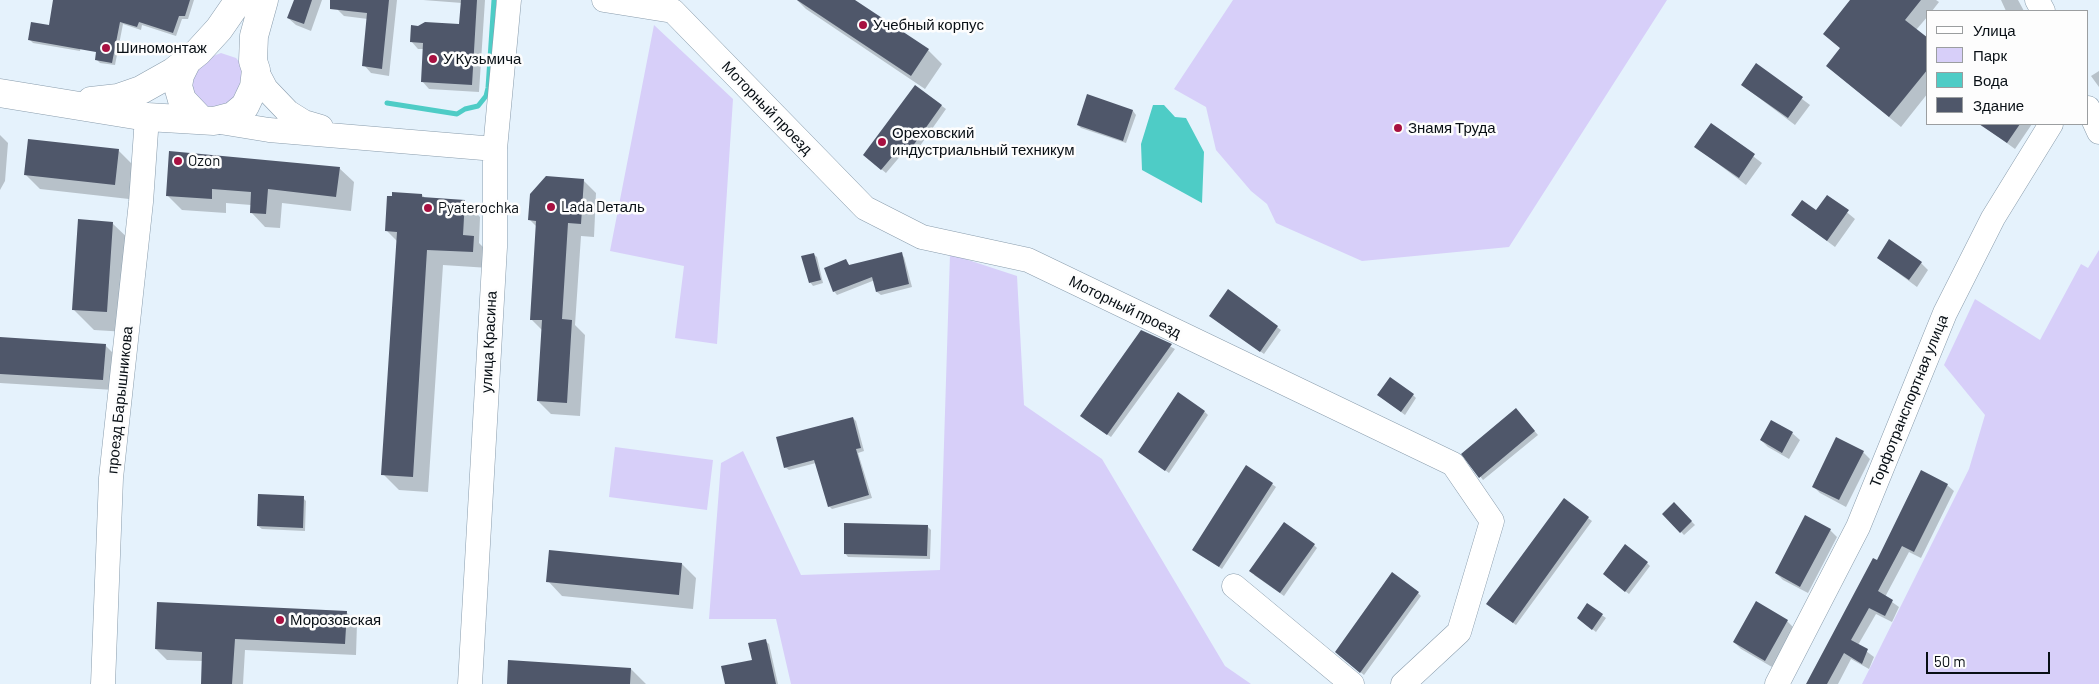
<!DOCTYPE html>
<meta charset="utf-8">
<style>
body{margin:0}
#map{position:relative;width:2099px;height:684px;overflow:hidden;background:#e5f2fc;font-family:Barlow,sans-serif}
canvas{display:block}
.legend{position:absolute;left:1926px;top:10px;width:162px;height:115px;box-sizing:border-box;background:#fdfdfd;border:1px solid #9b9ea0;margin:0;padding:6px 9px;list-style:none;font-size:15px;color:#080f15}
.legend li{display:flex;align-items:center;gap:10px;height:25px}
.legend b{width:25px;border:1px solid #9b9ea0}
.scale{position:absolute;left:1926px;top:652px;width:124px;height:22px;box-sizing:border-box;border:2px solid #080f15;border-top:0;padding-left:6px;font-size:15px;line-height:18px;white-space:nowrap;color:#080f15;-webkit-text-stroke:4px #fdfdfd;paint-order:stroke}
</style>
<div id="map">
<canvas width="2099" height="684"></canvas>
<ul class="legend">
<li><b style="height:6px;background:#fff"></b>Улица</li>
<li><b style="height:14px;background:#d7cff9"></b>Парк</li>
<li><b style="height:14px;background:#4eccc6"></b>Вода</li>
<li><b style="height:14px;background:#4f576a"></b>Здание</li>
</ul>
<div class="scale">50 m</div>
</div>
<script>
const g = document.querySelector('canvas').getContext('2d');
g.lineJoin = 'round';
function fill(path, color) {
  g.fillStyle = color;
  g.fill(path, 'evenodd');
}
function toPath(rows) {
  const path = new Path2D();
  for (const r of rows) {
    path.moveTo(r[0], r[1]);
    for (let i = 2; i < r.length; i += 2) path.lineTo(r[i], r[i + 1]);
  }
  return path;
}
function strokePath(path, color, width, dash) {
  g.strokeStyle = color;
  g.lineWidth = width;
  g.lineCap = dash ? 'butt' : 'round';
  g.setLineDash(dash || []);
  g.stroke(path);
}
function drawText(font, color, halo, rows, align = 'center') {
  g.font = font + ' Barlow,sans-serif';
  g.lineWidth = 5;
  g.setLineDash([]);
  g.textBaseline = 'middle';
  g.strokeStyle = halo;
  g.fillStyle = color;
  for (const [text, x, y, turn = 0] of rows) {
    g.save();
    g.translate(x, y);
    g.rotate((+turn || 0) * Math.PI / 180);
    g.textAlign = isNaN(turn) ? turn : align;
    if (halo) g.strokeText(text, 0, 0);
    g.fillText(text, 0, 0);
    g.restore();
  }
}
const green = toPath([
 [1233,0,1667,0,1509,247,1362,261,1276,223,1267,204,1251,191,1216,150,1206,107,1174,89],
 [654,25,733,99,717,344,675,338,684,266,610,251],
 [221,53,236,58,242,65,244,77,242,88,229,106,209,109,193,97,191,78,208,58],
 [2099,250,2099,684,1862,684,1969,469,1985,415,1944,365,1975,299,2040,340,2081,264,2088,268],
 [950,254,1017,276,1024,405,1102,459,1225,666,1251,684,791,684,776,619,709,619,721,463,743,451,801,575,940,570],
 [615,447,713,460,707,510,609,497]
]);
const water = toPath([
 [1153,105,1164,105,1175,117,1186,118,1204,152,1202,203,1142,170,1141,144]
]);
const shadow = toPath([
 [55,0,91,0,80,51,33,43,29,39,50,27],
 [113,0,194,0,188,19,182,19,176,36,142,25,141,30,123,24,115,65,100,63,96,59],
 [295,0,322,0,311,31,296,25,288,18],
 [338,0,397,0,389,76,371,73,364,65,368,19,344,16,337,9],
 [423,0,485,0,479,92,429,89,422,81,424,49,418,49,411,41,460,26,462,3],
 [797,0,853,0,928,50,942,64,925,89,806,9],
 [1851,0,1936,0,1939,2,1932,11,1928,11,1928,16,1916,30,1928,39,1928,93,1901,127,1827,66,1841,49,1824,34],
 [2001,0,2018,0,2024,11,2006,11],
 [1757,65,1810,105,1795,125,1742,85],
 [2099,71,2099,87,2091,76],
 [916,87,946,109,915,153,908,147,886,173,869,159],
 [1088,96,1133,111,1136,115,1126,143,1081,128,1078,125],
 [2032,124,2015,149,1982,125,1982,124],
 [1712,125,1762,163,1746,185,1696,147],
 [0,135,8,143,5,181,0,190],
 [118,150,132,164,129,199,40,189,26,175],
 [339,168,354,182,351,211,282,203,280,228,265,227,251,212,251,205,226,203,226,213,182,210,167,195],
 [583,180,596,193,594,237,581,236,575,325,585,335,580,416,551,414,538,401,542,330,531,319,537,227,530,220],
 [422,195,426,199,464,201,480,217,479,243,489,253,489,268,443,265,428,492,399,490,383,474,398,242,387,231],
 [1827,196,1855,219,1835,247,1792,215,1816,212],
 [112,223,133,243,127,332,94,330,73,309],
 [813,254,817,257,823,283,813,286,810,282],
 [901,254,904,257,912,287,881,295,877,292,875,280,837,295,834,291,846,261,850,266],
 [1878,258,1921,263,1928,270,1917,287],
 [1228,291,1281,330,1264,354,1214,319],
 [1141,331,1175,349,1111,437,1084,419],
 [0,338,105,345,116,356,114,390,0,383],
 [1378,395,1413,395,1416,398,1405,415],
 [1205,412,1208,415,1169,473,1140,452],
 [1519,413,1538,435,1483,480,1463,454],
 [853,418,856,421,864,451,858,453,872,498,832,509,829,506,816,463,789,470,785,467],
 [1792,433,1800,440,1789,459,1768,447,1761,440],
 [1863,452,1870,459,1846,507,1820,493,1813,486],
 [1272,484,1276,487,1222,569,1197,553],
 [1947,485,1954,491,1921,558,1909,552,1885,597,1899,607,1892,622,1876,614,1858,645,1874,657,1869,669,1851,659,1838,684,1811,684,1877,561],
 [303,498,306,501,305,531,262,529,258,526],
 [1564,500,1592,521,1516,625,1491,607],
 [1674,504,1695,525,1684,535,1664,514],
 [927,526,931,530,930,559,848,557,845,553],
 [1830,530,1837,537,1808,593,1783,580,1776,573],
 [1314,545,1317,548,1284,596,1254,575],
 [551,551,682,564,696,578,693,609,562,596,548,581],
 [1647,563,1650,566,1629,594,1607,577],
 [1418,593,1421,596,1364,675,1339,655],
 [1587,605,1606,618,1596,632,1582,621],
 [346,612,357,623,356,655,245,650,243,684,202,684,203,661,167,660,156,649],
 [1787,621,1794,628,1772,667,1741,649,1734,642],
 [765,641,769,644,778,684,726,684,753,661],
 [631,669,646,684,508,684]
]);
const stream = toPath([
 [387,103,457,114,465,109,478,106,486,96,488,88,494,0]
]);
const building = toPath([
 [53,0,190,0,185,16,179,16,173,33,139,22,137,27,120,22,112,63,95,60,96,52,28,40,31,22,49,25],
 [294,0,312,0,304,24,287,18],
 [330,0,389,0,382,69,362,66,367,13,330,9],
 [461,0,477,0,472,85,421,82,423,43,410,42,411,25,418,26,425,22,459,24],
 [797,0,855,0,929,49,911,76],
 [1850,0,1921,0,1905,20,1928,38,1928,69,1889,117,1826,66,1840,48,1823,34],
 [1756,63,1803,97,1788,118,1741,85],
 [915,85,942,105,910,150,903,144,881,170,863,155],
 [1087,94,1133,110,1123,141,1077,125],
 [1711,123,1755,154,1739,178,1694,147],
 [1979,124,2020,124,2007,143],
 [28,139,119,149,115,185,24,175],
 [169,151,340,167,336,197,268,189,266,214,250,213,251,192,212,189,212,199,166,196],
 [546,176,584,179,581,224,568,223,562,319,572,320,567,403,537,401,542,320,530,320,536,221,528,220,530,194],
 [392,192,422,194,422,197,465,200,463,235,474,236,473,252,427,250,413,477,381,475,397,232,385,231,387,196,392,196],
 [1827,195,1849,210,1827,241,1791,215,1802,200,1816,210],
 [78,219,113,222,107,312,72,310],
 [1889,239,1922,262,1909,280,1877,258],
 [902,252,909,284,876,292,872,277,833,292,824,268,846,259,849,265],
 [814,253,821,280,809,283,801,256],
 [1228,289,1278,326,1260,352,1209,316],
 [1141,330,1172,344,1107,435,1080,416],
 [0,337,106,344,103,380,0,374],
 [1390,377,1414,394,1401,412,1377,395],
 [1178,392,1205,411,1165,471,1138,452],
 [1516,408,1535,431,1479,478,1461,454],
 [853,417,861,448,856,449,869,495,828,507,814,460,784,468,776,437],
 [1771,420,1793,432,1782,453,1760,440],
 [1836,437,1864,451,1839,500,1812,487],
 [1246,465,1273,483,1219,567,1192,550],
 [1921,470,1948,484,1914,552,1902,546,1878,591,1893,600,1885,616,1869,608,1851,640,1868,649,1862,664,1844,653,1827,684,1806,684,1873,558,1877,560],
 [258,494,304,496,303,528,257,526],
 [1564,498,1589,517,1513,623,1486,604],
 [1674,502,1692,521,1680,533,1662,514],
 [1805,515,1831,529,1800,587,1775,573],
 [1284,522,1315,544,1280,593,1249,571],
 [844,523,928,525,927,556,844,554],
 [1625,544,1648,562,1625,592,1603,574],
 [549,550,682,563,679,595,546,582],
 [1392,572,1419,592,1360,673,1335,652],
 [1756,601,1788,620,1765,661,1733,642],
 [157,602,347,611,345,644,235,639,232,684,201,684,202,652,155,649],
 [1587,603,1603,614,1592,630,1577,618],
 [766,639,776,684,725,684,721,666,752,660,748,643],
 [508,660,631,668,630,684,507,684]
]);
const minor = toPath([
 [604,0,673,11,865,208,922,237,1028,260,1453,464,1492,521,1459,632,1403,684],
 [2037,0,2043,11],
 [256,70,266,89,288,112,304,122,321,127],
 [2088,108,2099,132],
 [214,121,269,130,495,149],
 [1234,586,1352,684],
 [103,684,111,478,141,202,147,117],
 [470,684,495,247,495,149,509,0],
 [1777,684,1858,527,1945,313,1993,218,2051,124]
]);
const major = toPath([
 [186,63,180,75,178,86,182,100,201,120],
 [0,93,147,117,214,121,233,116,245,106,254,87,256,70,253,61,254,36,264,0],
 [91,101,118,98,141,90,173,72,198,52,219,29,239,0]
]);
const markers = [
 [863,25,5,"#a81141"],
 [106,48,5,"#a81141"],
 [433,59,5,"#a81141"],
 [1398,128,5,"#a81141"],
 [882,142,5,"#a81141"],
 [178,161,5,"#a81141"],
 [551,207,5,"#a81141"],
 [428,208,5,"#a81141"],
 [280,620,5,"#a81141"]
];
const poiNames = [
 ["Учебный корпус",873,25],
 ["Шиномонтаж",116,48],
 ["У Кузьмича",443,59],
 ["Знамя Труда",1408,128],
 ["Ореховский",892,133],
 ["индустриальный техникум",892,150],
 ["Ozon",188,161],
 ["Lada Dеталь",561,207],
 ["Pyaterochka",438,208],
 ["Морозовская",290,620]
];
const streetNames = [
 ["Моторный проезд",767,108,46],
 ["Моторный проезд",1125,307,26],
 ["улица Красина",489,342,-87],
 ["проезд Барышникова",120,400,-84],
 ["Торфотранспортная улица",1909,401,-68]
];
fill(green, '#d7cff9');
fill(water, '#4eccc6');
fill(shadow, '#0003');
strokePath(stream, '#4eccc6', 5);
fill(building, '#4f576a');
strokePath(minor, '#899cac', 25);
strokePath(major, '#899cac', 29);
strokePath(minor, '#fff', 24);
strokePath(major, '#fff', 28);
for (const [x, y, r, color] of markers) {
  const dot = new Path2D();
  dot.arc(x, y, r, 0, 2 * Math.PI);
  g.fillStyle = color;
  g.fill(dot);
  strokePath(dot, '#fdfdfd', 2);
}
drawText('15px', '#080f15', '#fdfdfd', poiNames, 'left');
drawText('15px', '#080f15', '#fdfdfd', streetNames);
</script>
